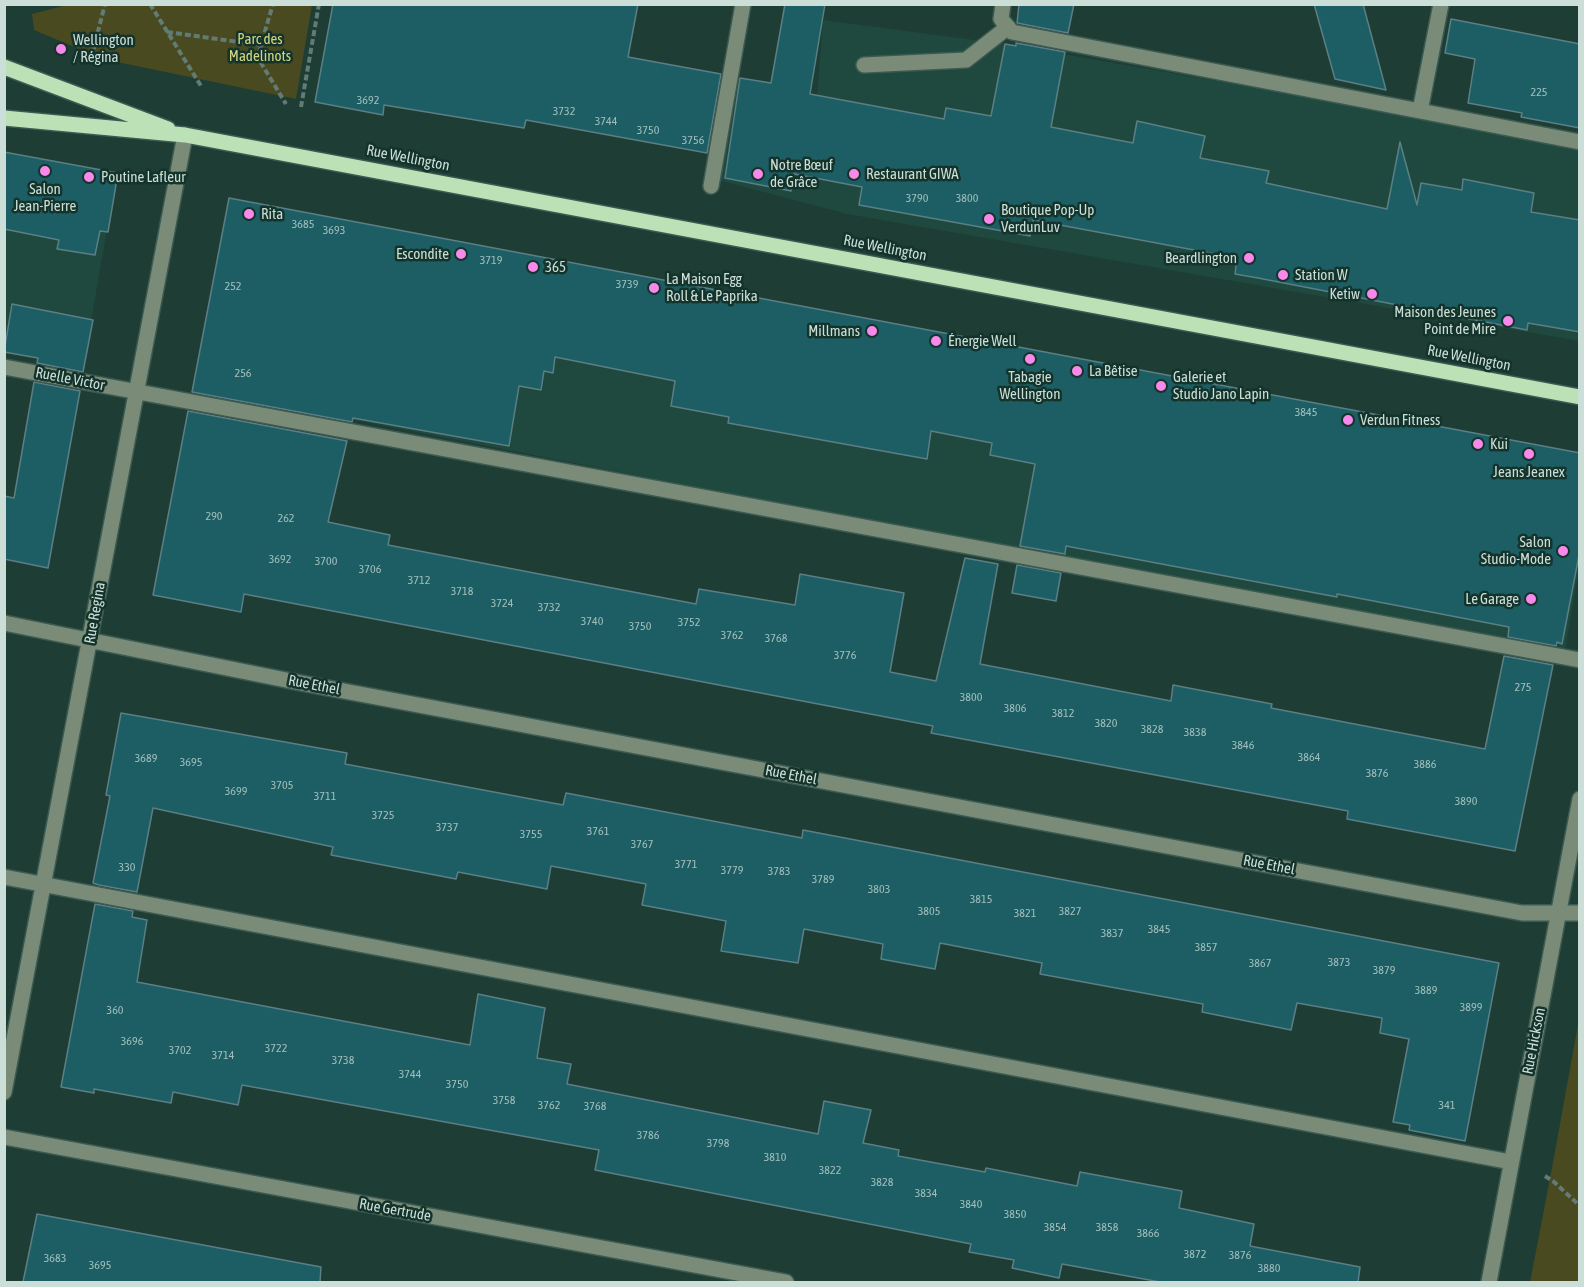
<!DOCTYPE html>
<meta charset="utf-8">
<style>
body{margin:0}
#map{position:relative;width:1584px;height:1287px;overflow:hidden;background:#1d3d35;font-family:"Asap Condensed",sans-serif}
canvas{display:block}
.frame{position:absolute;inset:0;border:6px solid #ccded8;pointer-events:none}
</style>
<div id="map">
<canvas width="1584" height="1287"></canvas>
<div class="frame"></div>
</div>
<script>
const g = document.querySelector('canvas').getContext('2d');
g.lineJoin = 'round';
function fill(path, color) {
  g.fillStyle = color;
  g.fill(path, 'evenodd');
}
function toPath(rows) {
  const path = new Path2D();
  for (const r of rows) {
    path.moveTo(r[0], r[1]);
    for (let i = 2; i < r.length; i += 2) path.lineTo(r[i], r[i + 1]);
  }
  return path;
}
function strokePath(path, color, width, dash) {
  g.strokeStyle = color;
  g.lineWidth = width;
  g.lineCap = dash ? 'butt' : 'round';
  g.setLineDash(dash || []);
  g.stroke(path);
}
function drawText(font, color, halo, rows, align = 'center') {
  g.font = font + ' "Asap Condensed",sans-serif';
  g.lineWidth = 5;
  g.setLineDash([]);
  g.textBaseline = 'middle';
  g.strokeStyle = halo;
  g.fillStyle = color;
  for (const [text, x, y, turn = 0] of rows) {
    g.save();
    g.translate(x, y);
    g.rotate((+turn || 0) * Math.PI / 180);
    g.textAlign = isNaN(turn) ? turn : align;
    if (halo) g.strokeText(text, 0, 0);
    g.fillText(text, 0, 0);
    g.restore();
  }
}
const built = toPath([
 [823,20,1005,44,1579,144,1579,341,847,214,718,180,734,83,817,95],
 [4,160,116,178,84,361,5,346],
 [229,198,1579,453,1579,568,1564,657,192,388]
]);
const green = toPath([
 [67,5,312,5,296,99,122,63,86,52,34,30,32,14],
 [1579,1019,1579,1282,1530,1282,1552,1168]
]);
const building = toPath([
 [333,4,638,4,628,57,721,74,707,153,526,120,524,128,384,105,383,115,315,102,333,4],
 [785,4,825,4,810,94,944,119,946,108,991,116,1005,44,1016,46,1016,43,1065,52,1051,127,1133,143,1137,121,1205,136,1200,158,1269,171,1266,183,1387,209,1400,142,1417,205,1421,183,1462,190,1463,179,1534,193,1531,212,1580,220,1580,332,1528,323,1527,330,1258,278,1235,274,1237,258,1033,220,1030,236,859,205,862,187,794,174,791,191,725,178,740,78,771,83,785,4],
 [1019,4,1074,4,1068,33,1017,23,1019,4],
 [1314,4,1363,4,1386,90,1335,79,1314,4],
 [1451,19,1580,44,1580,128,1521,117,1522,113,1468,103,1475,59,1445,53,1451,19],
 [4,152,118,173,108,232,100,231,95,255,57,249,59,240,4,229,4,152],
 [229,198,1580,453,1580,550,1562,644,1557,642,1556,646,1508,637,1509,627,1337,594,1337,597,1066,546,1065,554,1020,546,1035,464,990,455,992,443,931,431,927,459,728,423,729,417,671,406,675,381,555,357,553,373,544,371,541,390,519,386,509,446,353,418,352,422,192,392,229,198],
 [12,304,93,320,83,372,37,363,38,358,4,352,12,304],
 [34,382,80,391,48,568,4,559,4,496,14,498,34,382],
 [188,411,347,441,328,522,390,535,388,545,696,604,699,589,795,605,800,574,904,593,890,672,936,681,965,558,998,564,980,664,1171,701,1173,685,1272,704,1271,708,1485,749,1504,656,1553,665,1515,851,1347,819,1348,811,931,733,933,726,244,594,241,612,153,595,188,411],
 [1017,565,1061,573,1056,601,1012,593,1017,565],
 [121,713,347,753,345,764,563,805,566,793,802,838,803,830,1499,963,1465,1141,1409,1130,1410,1125,1393,1122,1409,1039,1380,1033,1382,1018,1297,1003,1291,1030,1202,1012,1203,1004,1040,974,1042,963,940,943,935,969,881,959,883,944,804,929,798,963,721,951,726,921,642,905,646,884,551,866,547,889,458,872,456,879,331,855,333,847,153,808,137,892,99,885,93,883,110,796,106,795,121,713],
 [95,904,133,911,132,917,147,920,137,982,470,1045,478,994,545,1008,537,1058,571,1064,567,1084,818,1134,824,1101,871,1110,863,1143,899,1150,898,1156,985,1172,986,1168,1077,1186,1080,1172,1182,1191,1179,1208,1254,1224,1250,1246,1360,1267,1358,1282,1160,1282,1062,1264,1059,1278,1012,1268,1014,1260,969,1252,971,1244,595,1170,599,1150,242,1085,238,1105,173,1092,171,1103,94,1089,94,1093,61,1087,95,904],
 [37,1214,321,1267,320,1282,23,1282,37,1214]
]);
const path = toPath([
 [150,4,201,86],
 [167,32,261,45,273,4],
 [261,45,258,58,286,104],
 [91,59,105,4],
 [301,107,319,4],
 [1545,1176,1553,1181,1580,1206]
]);
const minor = toPath([
 [1003,4,1001,19,1012,32,1580,142],
 [864,65,966,60,1008,27],
 [1420,111,1441,4],
 [711,186,743,4],
 [4,367,1580,660],
 [4,623,296,682,1522,913,1580,913],
 [4,877,1511,1162],
 [4,1092,185,135],
 [4,1137,786,1282],
 [1489,1282,1580,799]
]);
const major = toPath([
 [4,67,168,129],
 [4,118,185,135,1580,397]
]);
const markers = [
 [61,49,6,"#f888ea"],
 [45,171,6,"#f888ea"],
 [758,174,6,"#f888ea"],
 [854,174,6,"#f888ea"],
 [89,177,6,"#f888ea"],
 [249,214,6,"#f888ea"],
 [989,219,6,"#f888ea"],
 [461,254,6,"#f888ea"],
 [1249,258,6,"#f888ea"],
 [533,267,6,"#f888ea"],
 [1283,275,6,"#f888ea"],
 [654,288,6,"#f888ea"],
 [1372,294,6,"#f888ea"],
 [1508,321,6,"#f888ea"],
 [872,331,6,"#f888ea"],
 [936,341,6,"#f888ea"],
 [1030,359,6,"#f888ea"],
 [1077,371,6,"#f888ea"],
 [1161,386,6,"#f888ea"],
 [1348,420,6,"#f888ea"],
 [1478,444,6,"#f888ea"],
 [1529,454,6,"#f888ea"],
 [1563,551,6,"#f888ea"],
 [1531,599,6,"#f888ea"]
];
const numberNames = [
 ["225",1539,92],
 ["3692",368,100],
 ["3732",564,111],
 ["3744",606,121],
 ["3750",648,130],
 ["3756",693,140],
 ["3790",917,198],
 ["3800",967,198],
 ["3685",303,224],
 ["3693",334,230],
 ["3719",491,260],
 ["3739",627,284],
 ["252",233,286],
 ["256",243,373],
 ["3845",1306,412],
 ["290",214,516],
 ["262",286,518],
 ["3692",280,559],
 ["3700",326,561],
 ["3706",370,569],
 ["3712",419,580],
 ["3718",462,591],
 ["3724",502,603],
 ["3732",549,607],
 ["3740",592,621],
 ["3752",689,622],
 ["3750",640,626],
 ["3762",732,635],
 ["3768",776,638],
 ["3776",845,655],
 ["275",1523,687],
 ["3800",971,697],
 ["3806",1015,708],
 ["3812",1063,713],
 ["3820",1106,723],
 ["3828",1152,729],
 ["3838",1195,732],
 ["3846",1243,745],
 ["3864",1309,757],
 ["3689",146,758],
 ["3695",191,762],
 ["3886",1425,764],
 ["3876",1377,773],
 ["3705",282,785],
 ["3699",236,791],
 ["3711",325,796],
 ["3890",1466,801],
 ["3725",383,815],
 ["3737",447,827],
 ["3761",598,831],
 ["3755",531,834],
 ["3767",642,844],
 ["3771",686,864],
 ["330",127,867],
 ["3779",732,870],
 ["3783",779,871],
 ["3789",823,879],
 ["3803",879,889],
 ["3815",981,899],
 ["3805",929,911],
 ["3827",1070,911],
 ["3821",1025,913],
 ["3845",1159,929],
 ["3837",1112,933],
 ["3857",1206,947],
 ["3873",1339,962],
 ["3867",1260,963],
 ["3879",1384,970],
 ["3889",1426,990],
 ["3899",1471,1007],
 ["360",115,1010],
 ["3696",132,1041],
 ["3722",276,1048],
 ["3702",180,1050],
 ["3714",223,1055],
 ["3738",343,1060],
 ["3744",410,1074],
 ["3750",457,1084],
 ["3758",504,1100],
 ["3762",549,1105],
 ["341",1447,1105],
 ["3768",595,1106],
 ["3786",648,1135],
 ["3798",718,1143],
 ["3810",775,1157],
 ["3822",830,1170],
 ["3828",882,1182],
 ["3834",926,1193],
 ["3840",971,1204],
 ["3850",1015,1214],
 ["3854",1055,1227],
 ["3858",1107,1227],
 ["3866",1148,1233],
 ["3872",1195,1254],
 ["3876",1240,1255],
 ["3683",55,1258],
 ["3695",100,1265],
 ["3880",1269,1268]
];
const parkNames = [
 ["Parc des",260,39],
 ["Madelinots",260,56]
];
const poiNames = [
 ["Wellington",73,40],
 ["/ Régina",73,57],
 ["Notre Bœuf",770,165],
 ["de Grâce",770,182],
 ["Restaurant GIWA",866,174],
 ["Poutine Lafleur",101,177],
 ["Salon",45,189,"center"],
 ["Jean-Pierre",45,206,"center"],
 ["Boutique Pop-Up",1001,210],
 ["VerdunLuv",1001,227],
 ["Rita",261,214],
 ["Escondite",449,254,"right"],
 ["Beardlington",1237,258,"right"],
 ["365",545,267],
 ["Station W",1295,275],
 ["La Maison Egg",666,279],
 ["Roll & Le Paprika",666,296],
 ["Ketiw",1360,294,"right"],
 ["Maison des Jeunes",1496,312,"right"],
 ["Point de Mire",1496,329,"right"],
 ["Millmans",860,331,"right"],
 ["Énergie Well",948,341],
 ["La Bêtise",1089,371],
 ["Tabagie",1030,377,"center"],
 ["Wellington",1030,394,"center"],
 ["Galerie et",1173,377],
 ["Studio Jano Lapin",1173,394],
 ["Verdun Fitness",1360,420],
 ["Kui",1490,444],
 ["Jeans Jeanex",1529,472,"center"],
 ["Salon",1551,542,"right"],
 ["Studio-Mode",1551,559,"right"],
 ["Le Garage",1519,599,"right"]
];
const streetNames = [
 ["Rue Wellington",408,158,11],
 ["Rue Wellington",885,248,11],
 ["Rue Wellington",1469,358,11],
 ["Ruelle Victor",70,379,11],
 ["Rue Regina",95,613,-80],
 ["Rue Ethel",314,685,11],
 ["Rue Ethel",791,775,11],
 ["Rue Ethel",1269,865,11],
 ["Rue Hickson",1534,1041,-79],
 ["Rue Gertrude",395,1210,10]
];
fill(built, '#1f493e');
fill(green, '#494a20');
fill(building, '#1d5e65');
strokePath(building, '#5b7f84', 1.5);
strokePath(minor, '#3c5a52', 18);
strokePath(major, '#3c5a52', 18);
strokePath(path, '#627c75', 4, [6, 3]);
strokePath(minor, '#7a8c78', 15);
strokePath(major, '#bce1b7', 15);
for (const [x, y, r, color] of markers) {
  const dot = new Path2D();
  dot.arc(x, y, r, 0, 2 * Math.PI);
  g.fillStyle = color;
  g.fill(dot);
  strokePath(dot, '#13332b', 2);
}
drawText('12px', '#a0bebb', null, numberNames);
drawText('15px', '#d3d57e', '#13332b', parkNames);
drawText('15px', '#ccded8', '#13332b', poiNames, 'left');
drawText('15px', '#ccded8', '#13332b', streetNames);
</script>
